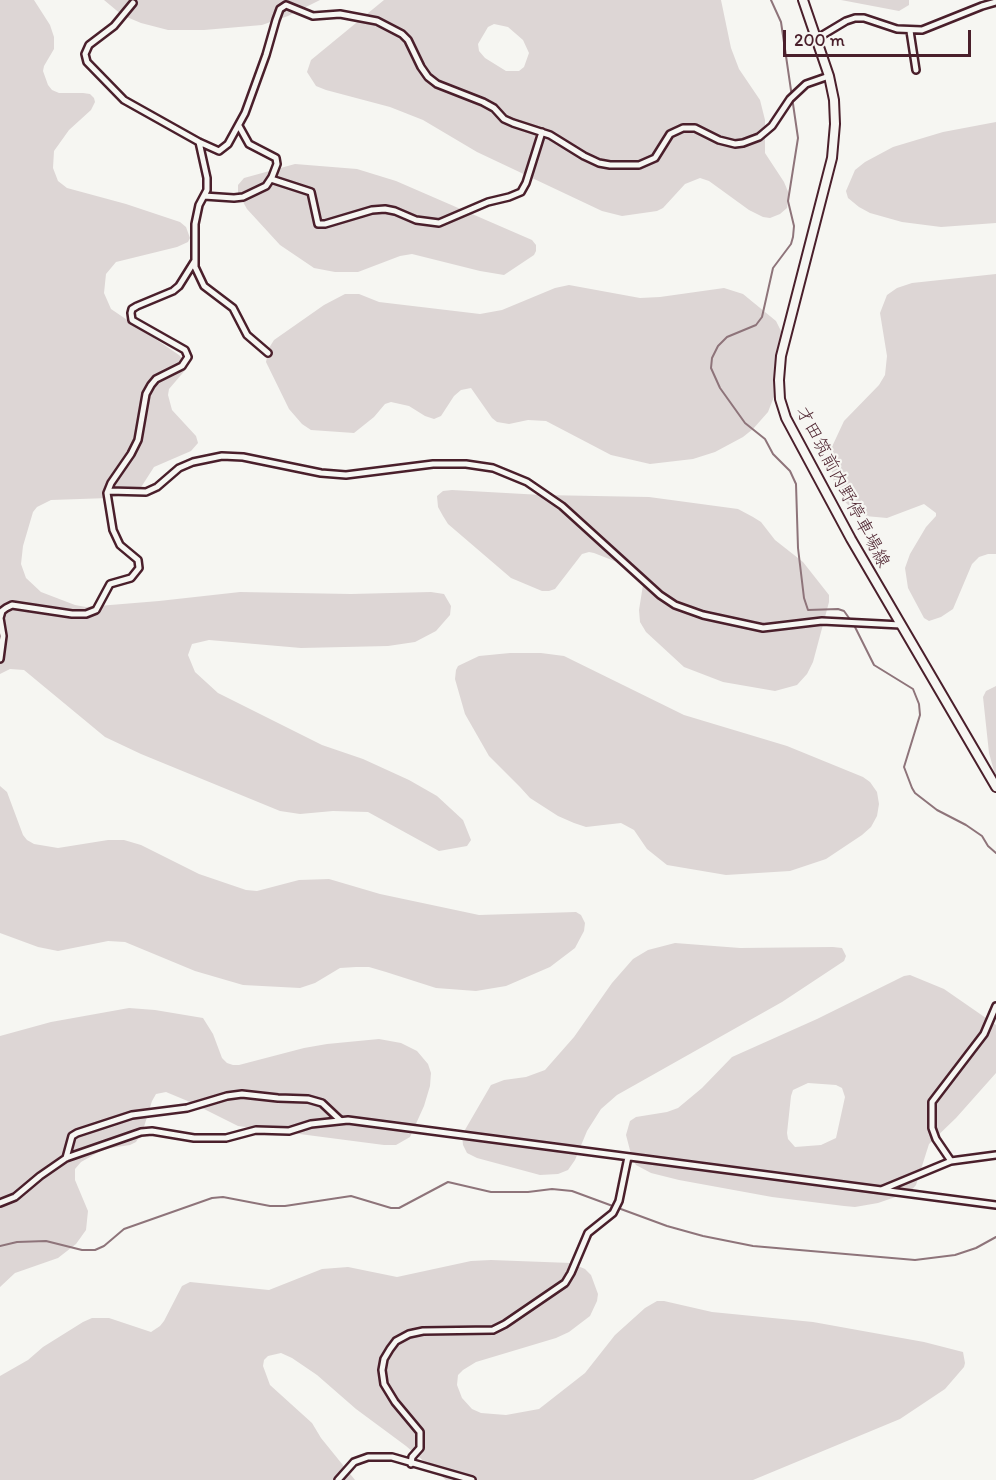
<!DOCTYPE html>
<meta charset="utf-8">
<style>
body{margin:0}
#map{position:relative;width:996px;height:1480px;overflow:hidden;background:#f6f6f2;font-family:Itim,sans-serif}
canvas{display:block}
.scale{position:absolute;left:783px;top:30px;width:188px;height:27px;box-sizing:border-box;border:3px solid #4a1f2b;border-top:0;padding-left:8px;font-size:18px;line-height:21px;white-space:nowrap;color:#4a1f2b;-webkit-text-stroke:4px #f6f6f2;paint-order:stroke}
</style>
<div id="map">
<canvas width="996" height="1480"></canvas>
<div class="scale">200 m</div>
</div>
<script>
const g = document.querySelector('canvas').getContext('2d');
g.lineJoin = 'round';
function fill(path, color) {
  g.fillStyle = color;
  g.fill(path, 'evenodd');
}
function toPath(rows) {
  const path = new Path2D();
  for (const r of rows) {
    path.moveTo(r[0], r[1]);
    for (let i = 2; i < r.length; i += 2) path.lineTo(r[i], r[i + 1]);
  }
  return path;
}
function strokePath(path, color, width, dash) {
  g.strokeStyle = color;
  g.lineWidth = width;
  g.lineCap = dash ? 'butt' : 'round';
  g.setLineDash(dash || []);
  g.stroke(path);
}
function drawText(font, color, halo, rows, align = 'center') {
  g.font = font + ' Itim,"Klee One",sans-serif';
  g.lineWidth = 4.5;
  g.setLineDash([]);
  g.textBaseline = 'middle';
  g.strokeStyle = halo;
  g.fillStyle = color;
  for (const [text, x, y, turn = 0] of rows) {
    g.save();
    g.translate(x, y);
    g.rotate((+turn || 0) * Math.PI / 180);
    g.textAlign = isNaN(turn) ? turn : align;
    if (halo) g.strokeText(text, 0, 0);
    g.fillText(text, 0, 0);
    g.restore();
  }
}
const green = toPath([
 [0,0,34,0,50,25,54,37,54,49,44,66,43,71,48,85,52,90,59,93,83,93,90,94,94,98,95,102,91,110,69,130,54,151,53,168,58,181,67,188,126,204,180,222,186,227,190,238,188,242,177,247,116,262,106,274,104,293,111,309,179,355,186,362,187,368,169,389,168,395,172,410,196,436,198,443,191,451,154,467,138,492,109,498,51,500,37,507,33,512,23,546,21,564,26,578,41,592,75,605,86,607,159,601,240,592,351,594,431,592,444,594,451,606,450,615,436,631,415,642,388,646,301,648,209,640,192,644,188,655,195,672,218,693,322,745,363,759,409,780,437,796,463,820,471,840,467,846,439,851,368,812,333,811,300,814,280,811,141,754,105,737,24,670,10,669,0,674],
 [104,0,320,0,288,16,262,25,204,30,168,30,141,23,122,15],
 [384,0,721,0,731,48,739,69,760,100,765,120,765,153,784,182,789,194,787,208,780,214,770,218,763,217,749,210,709,181,700,178,685,184,663,208,657,211,622,216,602,211,477,152,423,120,390,107,326,90,316,86,307,72,311,60],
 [494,24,508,27,523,40,529,53,524,67,519,71,506,71,485,58,479,51,478,44,488,27],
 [841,0,909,0,909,5,899,11],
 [996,122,996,223,941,227,902,222,870,213,859,207,848,198,846,191,855,170,865,162,893,147,943,132],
 [295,164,357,169,396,181,532,240,536,245,536,251,534,255,504,275,480,271,412,254,400,256,358,272,335,272,314,268,280,245,247,209,238,193,238,185,244,178],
 [996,274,996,554,988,554,979,557,972,564,953,609,941,617,929,621,924,618,908,588,905,568,910,554,926,527,936,516,936,513,924,504,887,518,865,516,856,512,845,502,834,482,829,459,830,451,844,421,879,385,885,375,887,356,880,313,887,295,897,288,912,283],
 [569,285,640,298,660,297,724,288,743,294,776,321,782,333,777,389,768,412,753,429,743,437,715,452,693,459,650,464,611,455,546,421,528,420,509,424,497,422,492,418,471,388,461,390,454,396,441,416,434,419,425,416,409,406,391,402,385,404,374,417,354,433,311,430,302,424,289,409,266,362,269,348,274,340,324,305,345,294,359,294,379,302,480,314,502,310,555,288],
 [452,490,542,495,649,497,738,509,753,517,761,522,775,540,803,562,829,595,829,602,813,662,807,674,797,685,775,691,723,682,684,667,646,632,640,622,639,610,643,585,641,578,627,566,594,553,589,552,582,554,555,589,549,591,542,591,511,578,448,524,443,516,438,507,437,496,443,491],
 [510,653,541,653,564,656,684,715,787,746,863,777,870,782,877,792,879,804,877,816,871,827,862,835,826,859,790,871,726,875,667,865,647,849,634,830,621,823,586,827,574,823,558,816,530,798,520,787,489,756,465,714,455,679,456,670,458,666,479,656],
 [996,686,996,778,989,753,983,697,986,691],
 [0,786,7,792,23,835,27,840,34,844,58,848,108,840,124,840,141,845,199,874,246,890,257,891,299,880,329,879,380,894,479,915,576,912,581,915,585,923,584,931,575,948,550,967,506,986,476,991,436,988,386,972,369,967,356,967,340,968,315,983,300,988,243,985,195,971,125,942,108,941,58,951,38,947,0,933],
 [675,943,740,948,833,947,842,948,846,956,844,961,782,1002,617,1095,601,1109,587,1131,575,1160,568,1170,558,1174,540,1175,477,1158,467,1153,463,1145,462,1135,491,1085,504,1080,526,1077,545,1070,574,1037,612,983,633,959,648,950],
 [910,975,944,989,996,1025,996,1073,956,1118,929,1144,916,1185,910,1192,878,1203,855,1207,844,1206,772,1197,679,1180,651,1173,636,1165,632,1158,626,1135,630,1121,636,1117,667,1112,678,1108,702,1088,732,1057,817,1019,904,976],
 [808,1083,836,1085,842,1088,845,1097,836,1138,821,1145,795,1147,788,1139,787,1133,791,1096,793,1090],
 [129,1008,155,1010,203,1018,213,1034,222,1058,227,1063,233,1065,239,1065,304,1048,327,1044,379,1039,401,1043,417,1051,428,1064,431,1073,430,1086,424,1106,410,1137,396,1145,384,1145,238,1126,190,1102,166,1092,156,1094,152,1101,143,1130,136,1142,130,1145,104,1149,81,1162,75,1169,75,1180,88,1211,86,1230,76,1244,58,1258,15,1273,0,1287,0,1036,51,1022],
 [491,1260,571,1263,585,1269,591,1275,598,1294,597,1301,590,1316,569,1332,556,1338,476,1362,463,1370,458,1375,457,1385,462,1398,472,1409,481,1413,506,1415,539,1409,585,1373,615,1335,645,1308,657,1301,664,1301,712,1312,813,1322,924,1342,963,1352,965,1363,964,1367,945,1389,900,1419,753,1480,446,1480,406,1446,356,1409,317,1375,292,1358,281,1353,268,1356,264,1360,263,1366,270,1385,312,1423,321,1438,355,1480,0,1480,0,1376,28,1360,43,1347,83,1322,92,1318,109,1318,151,1332,160,1326,164,1321,182,1286,190,1282,269,1290,322,1269,348,1267,397,1277,471,1261]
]);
const stream = toPath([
 [771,0,781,22,798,138,788,201,794,226,793,237,791,244,773,268,762,317,756,325,727,337,718,346,712,358,711,368,720,388,745,423,765,439,773,454,790,471,796,484,798,548,804,598,808,610,838,609,844,611,854,625,874,665,913,689,919,704,920,715,904,767,912,788,915,793,937,810,966,825,982,836,988,846,996,853],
 [0,1246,17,1242,46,1241,82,1250,95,1250,104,1246,124,1229,212,1198,223,1197,270,1206,285,1206,351,1196,391,1208,399,1208,448,1182,491,1192,528,1192,552,1189,572,1191,667,1226,703,1236,753,1246,915,1260,955,1255,976,1248,996,1237]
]);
const street = toPath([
 [133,3,114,26,89,45,85,54,87,62,124,100,199,142,219,151,228,144,245,113,266,55,276,20,280,9,286,5,313,16,340,14,377,21,402,34,408,40,421,67,428,77,437,84,483,102,494,108,504,119,513,123,550,135,584,156,599,163,610,165,639,165,655,158,670,134,683,128,695,128,719,140,735,144,743,143,759,137,772,126,790,99,806,84,829,76],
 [910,31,916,70],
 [816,39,846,21,855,18,864,18,897,29,922,30,982,6,996,2],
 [199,142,207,178,207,190,199,205,195,224,195,267,204,286,233,308,247,335,268,353],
 [271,179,311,192,318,224,325,224,372,210,385,209,395,211,416,220,439,223,488,202,509,197,521,192,526,183,542,132],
 [204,196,234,198,243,197,266,186,272,177,277,164,276,158,249,144,239,126],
 [109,491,146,492,157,487,179,468,193,462,222,456,243,457,321,473,346,475,433,464,466,464,493,468,527,482,562,506,660,595,675,605,703,615,763,628,822,621,901,625],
 [0,659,3,636,0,618,2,611,6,608,12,605,72,614,86,614,96,610,110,584,131,578,139,568,138,560,120,545,113,530,107,493,111,483,131,454,138,440,146,394,151,385,156,379,182,366,188,357,185,350,132,320,131,313,132,309,137,306,173,291,179,286,194,262],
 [66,1158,72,1136,77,1133,132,1115,187,1108,227,1096,242,1094,278,1098,308,1099,322,1103,340,1120],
 [951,1161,936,1139,932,1128,932,1102,984,1034,996,1006],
 [881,1190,951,1161,996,1155],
 [0,1203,15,1197,40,1176,66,1158,141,1132,152,1131,194,1138,226,1138,256,1130,289,1131,311,1124,348,1120,996,1205],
 [411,1464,412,1457,420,1448,420,1432,395,1402,384,1384,382,1370,384,1359,390,1349,396,1341,409,1334,423,1331,493,1330,505,1324,565,1283,571,1273,588,1233,613,1213,619,1201,628,1157],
 [338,1480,354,1462,368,1457,392,1457,472,1480]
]);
const secondary = toPath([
 [803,0,829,76,834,100,835,124,832,158,781,356,779,380,780,399,786,418,851,539,996,787]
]);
const streetNames = [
 ["才田筑前内野停車場線",842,487,62]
];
fill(green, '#ddd6d5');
strokePath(stream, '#8e747a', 2);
strokePath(street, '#4a1f2b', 10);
strokePath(secondary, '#4a1f2b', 12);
strokePath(street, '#f6f6f2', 5);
strokePath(secondary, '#f6f6f2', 8);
drawText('18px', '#4a1f2b', '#f6f6f2', streetNames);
</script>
